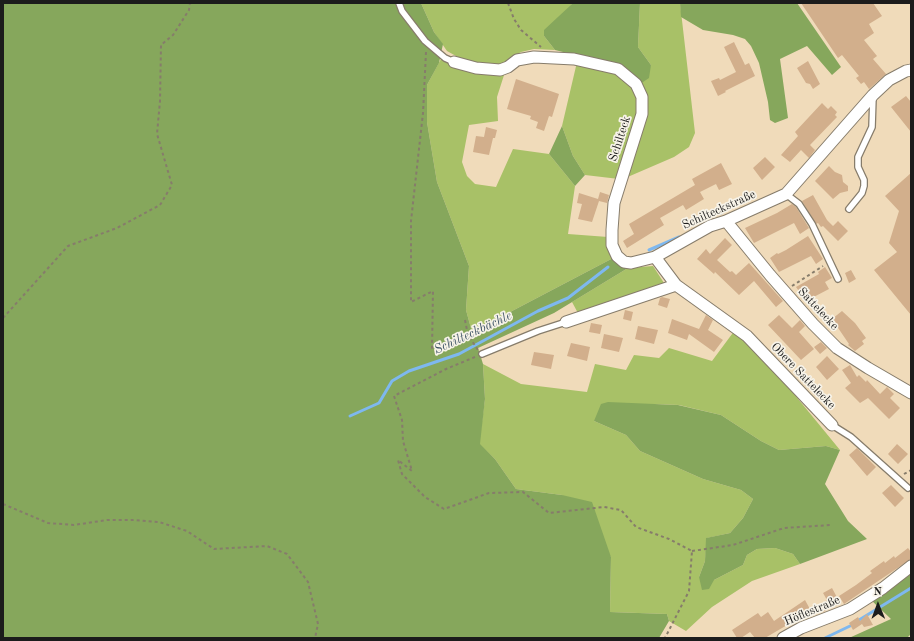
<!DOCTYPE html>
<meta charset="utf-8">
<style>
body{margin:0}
#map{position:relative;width:914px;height:641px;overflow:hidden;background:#f0dbba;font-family:"Old Standard TT",serif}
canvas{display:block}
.frame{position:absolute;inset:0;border:4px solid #1c1c1c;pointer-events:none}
.north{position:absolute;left:858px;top:585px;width:40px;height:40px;-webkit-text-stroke:3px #f7f3e8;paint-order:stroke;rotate:359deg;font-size:11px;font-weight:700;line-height:16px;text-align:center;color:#1c1c1c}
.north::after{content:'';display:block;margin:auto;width:14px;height:18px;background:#1c1c1c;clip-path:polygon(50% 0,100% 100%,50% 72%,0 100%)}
</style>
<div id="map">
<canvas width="914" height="641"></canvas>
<div class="frame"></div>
<div class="north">N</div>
</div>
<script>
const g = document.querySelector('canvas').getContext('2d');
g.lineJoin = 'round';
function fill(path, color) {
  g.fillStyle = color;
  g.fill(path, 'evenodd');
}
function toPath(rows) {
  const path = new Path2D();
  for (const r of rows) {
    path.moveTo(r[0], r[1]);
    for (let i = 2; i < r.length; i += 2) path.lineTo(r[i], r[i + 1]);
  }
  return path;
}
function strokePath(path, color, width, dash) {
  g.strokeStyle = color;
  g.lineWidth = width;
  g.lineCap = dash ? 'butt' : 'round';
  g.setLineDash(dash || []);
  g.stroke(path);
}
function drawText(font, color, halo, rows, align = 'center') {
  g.font = font + ' "Old Standard TT",serif';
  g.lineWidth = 3.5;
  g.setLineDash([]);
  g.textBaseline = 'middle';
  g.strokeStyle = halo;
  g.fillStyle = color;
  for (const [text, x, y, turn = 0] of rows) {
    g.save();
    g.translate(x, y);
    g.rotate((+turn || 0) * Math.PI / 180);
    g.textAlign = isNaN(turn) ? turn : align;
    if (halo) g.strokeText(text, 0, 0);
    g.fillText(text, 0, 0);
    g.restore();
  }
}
const green = toPath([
 [421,3,573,3,544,36,555,50,534,49,521,52,510,58,507,65,500,66,465,61,447,51,434,32],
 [640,3,680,3,695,133,689,147,674,157,623,179,643,120,640,84,651,65,638,47],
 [441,59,456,65,505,72,497,97,498,121,469,125,462,162,467,176,475,184,496,187,513,149,549,154,575,186,568,234,608,237,615,257,472,332,466,310,469,266,437,182,427,122,427,85],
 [577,62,621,75,637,94,639,110,619,179,585,175,573,156,562,126],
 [653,266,664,283,656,290,579,315,572,302,628,268],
 [735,330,785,383,840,450,826,446,779,450,761,441,721,415,679,405,656,404,594,421,626,435,640,451,703,479,741,490,753,499,743,518,730,533,707,538,705,561,699,577,714,580,743,565,747,555,757,549,775,548,793,554,800,564,752,581,712,607,686,631,669,621,667,614,610,612,611,557,562,495,516,489,495,459,479,444,485,399,483,364,521,384,587,392,595,364,626,370,634,355,659,358,669,348,712,361]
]);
const forest = toPath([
 [3,3,421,3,434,32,443,44,439,63,427,85,427,122,437,182,469,266,466,310,472,332,615,257,628,268,554,313,478,348,483,364,485,399,480,444,495,459,516,489,562,495,592,502,611,557,610,612,667,614,669,621,659,638,3,638],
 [573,3,640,3,638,47,651,65,649,78,640,84,587,58,555,50,544,36,544,30],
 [680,3,797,3,841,67,832,75,807,46,780,59,788,118,775,123,770,120,768,102,759,63,751,46,745,39,733,35,703,30,681,17],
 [562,126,573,156,585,175,575,186,549,154],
 [608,402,678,405,721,415,761,441,779,450,826,446,840,450,825,484,848,521,867,539,800,564,793,554,775,548,757,549,747,555,743,565,714,580,709,589,702,590,699,577,705,561,706,538,730,533,743,518,753,499,741,490,703,479,640,451,626,435,594,421,601,404],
 [911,574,911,634,907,638,849,638,891,619,871,600]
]);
const stream = toPath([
 [721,213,742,200],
 [649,250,679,237],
 [350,416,379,403,392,381,409,371,459,354,538,311,568,298,608,267],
 [859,620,911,588],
 [825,638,850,626]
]);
const building = toPath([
 [801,3,873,3,882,16,869,24,874,33,864,40,877,56,873,59,886,74,869,89,864,82,861,84,856,78,859,76,842,55,838,58],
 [734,42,745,65,749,63,755,76,725,91,726,92,718,96,711,81,719,78,720,80,736,72,724,47],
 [808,61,820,84,813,89,810,84,806,83,797,68],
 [516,79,559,94,552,117,549,116,544,131,536,128,538,122,530,119,531,116,507,109],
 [906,96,911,102,911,132,891,107],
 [822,103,828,109,831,106,837,112,835,115,837,117,810,145,815,150,809,158,801,150,790,162,781,155,798,136,795,132],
 [486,127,497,130,495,138,493,138,489,155,473,152,476,136,484,137],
 [765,157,775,167,762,180,753,168],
 [721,163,732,184,719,190,716,184,700,192,704,199,686,210,683,205,660,218,664,225,627,248,623,241,634,234,629,224,695,185,692,179],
 [829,166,835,172,842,175,843,182,848,186,848,191,840,193,833,199,815,181],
 [911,173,911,315,874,270,897,252,889,243,899,211,885,196],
 [600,192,609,195,607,203,599,201,592,222,578,219,582,204,577,203,579,193,598,199],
 [813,195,827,220,833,226,838,221,848,231,838,241,823,226,821,227,818,223,816,224,802,201],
 [792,204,796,207,809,228,800,234,794,223,754,243,745,228,777,213],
 [808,236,823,259,816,264,811,256,779,272,770,258,777,253,778,254,786,250],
 [725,238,732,245,717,260,730,272,732,271,736,275,749,263,783,301,776,307,754,281,739,295,715,272,714,274,697,259,706,249,710,254],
 [825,267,832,278,825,282,829,289,806,301,796,287,819,274,818,272],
 [851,270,856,279,849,283,845,273],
 [662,297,670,299,667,308,658,305,660,298],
 [625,310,633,312,631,321,623,319],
 [842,311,855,323,866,338,862,341,864,344,855,351,848,345,849,344,832,319],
 [706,315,713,320,708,330,723,340,714,352,689,334,687,340,668,333,672,319,699,329],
 [779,315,792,328,800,320,805,326,799,332,814,349,801,360,768,325],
 [591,323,602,325,600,334,589,332],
 [638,326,658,330,654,344,635,339],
 [604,334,623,338,619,352,601,348],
 [821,342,827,348,820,354,814,347],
 [571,343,590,347,587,361,567,356],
 [534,352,554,355,551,369,531,365],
 [827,356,839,369,827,380,816,367],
 [850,365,857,377,859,375,866,382,867,380,880,394,887,387,894,394,890,398,900,408,889,419,868,398,860,403,845,388,851,383,842,370],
 [897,444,908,454,898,464,888,454],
 [857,448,876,467,867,476,849,455],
 [891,485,904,498,895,507,882,493],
 [908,548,911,552,911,559,844,604,839,596,856,585,872,573,870,571,884,561,885,563,894,556,895,558],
 [832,588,840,603,823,612,819,605,827,600,823,593],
 [805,600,811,611,765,638,755,638,750,632,741,638,737,638,732,630,758,613,761,617,768,612,774,621],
 [867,614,873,625,864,627,862,624,853,630,849,623,858,617,860,621]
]);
const path = toPath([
 [508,3,514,19,521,30,541,47],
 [426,52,423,113,411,221,411,302,433,291,432,349,468,335],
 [792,286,823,266],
 [3,318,68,246,117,228,160,205,172,185,157,134,160,101,161,45,173,35,189,10,190,3],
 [465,320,468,335,478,350],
 [475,357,446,369,394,396,402,420,403,441,412,471,398,460,402,474,425,497,444,509,489,493,523,492,549,513,604,507,621,510,636,527,669,539,692,551,689,591,665,638],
 [904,474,911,470],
 [3,504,48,523,74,525,107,520,132,520,159,522,187,531,214,549,267,546,287,554,308,582,318,624,315,638],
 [692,551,733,545,784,528,831,525]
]);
const service = toPath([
 [399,3,402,11,425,41,445,58,454,62],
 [786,194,799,204,812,224,838,279],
 [849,209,862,193,864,186,864,180,858,167,858,157,872,127,873,97],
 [482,354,538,331,566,322],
 [832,425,851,437,908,488]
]);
const minor = toPath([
 [454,62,476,68,500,70,508,67,517,60,534,57,574,59,618,69,636,84,642,97,642,114,614,203,612,230,612,245,617,256,624,262,631,263,655,257,710,226,726,221,786,194,873,95,889,80,906,71,911,70],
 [726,221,770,275,813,324,837,348,868,368,911,393],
 [655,257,676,285,747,336,832,425],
 [566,322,676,285],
 [783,638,801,628,850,609,883,588,911,566]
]);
const streetNames = [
 ["Schilteck",620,139,-72],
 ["Schilteckstraße",719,210,-24],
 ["Sattelecke",818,309,47],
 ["Obere Sattelecke",803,376,46],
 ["Höflestraße",812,611,-23]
];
const waterNames = [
 ["Schilteckbächle",473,333,-25]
];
fill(green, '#a8c167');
fill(forest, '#86a75c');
strokePath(stream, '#7eb8ef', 3);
fill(building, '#d2af8c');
strokePath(service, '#867c6b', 8);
strokePath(minor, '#867c6b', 13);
strokePath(path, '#867c6b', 2, [3, 3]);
strokePath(service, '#fff', 5.5);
strokePath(minor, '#fff', 11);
drawText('12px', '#1c1c1c', '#f7f3e8', streetNames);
drawText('italic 13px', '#3e5366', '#f7f3e8', waterNames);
</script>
